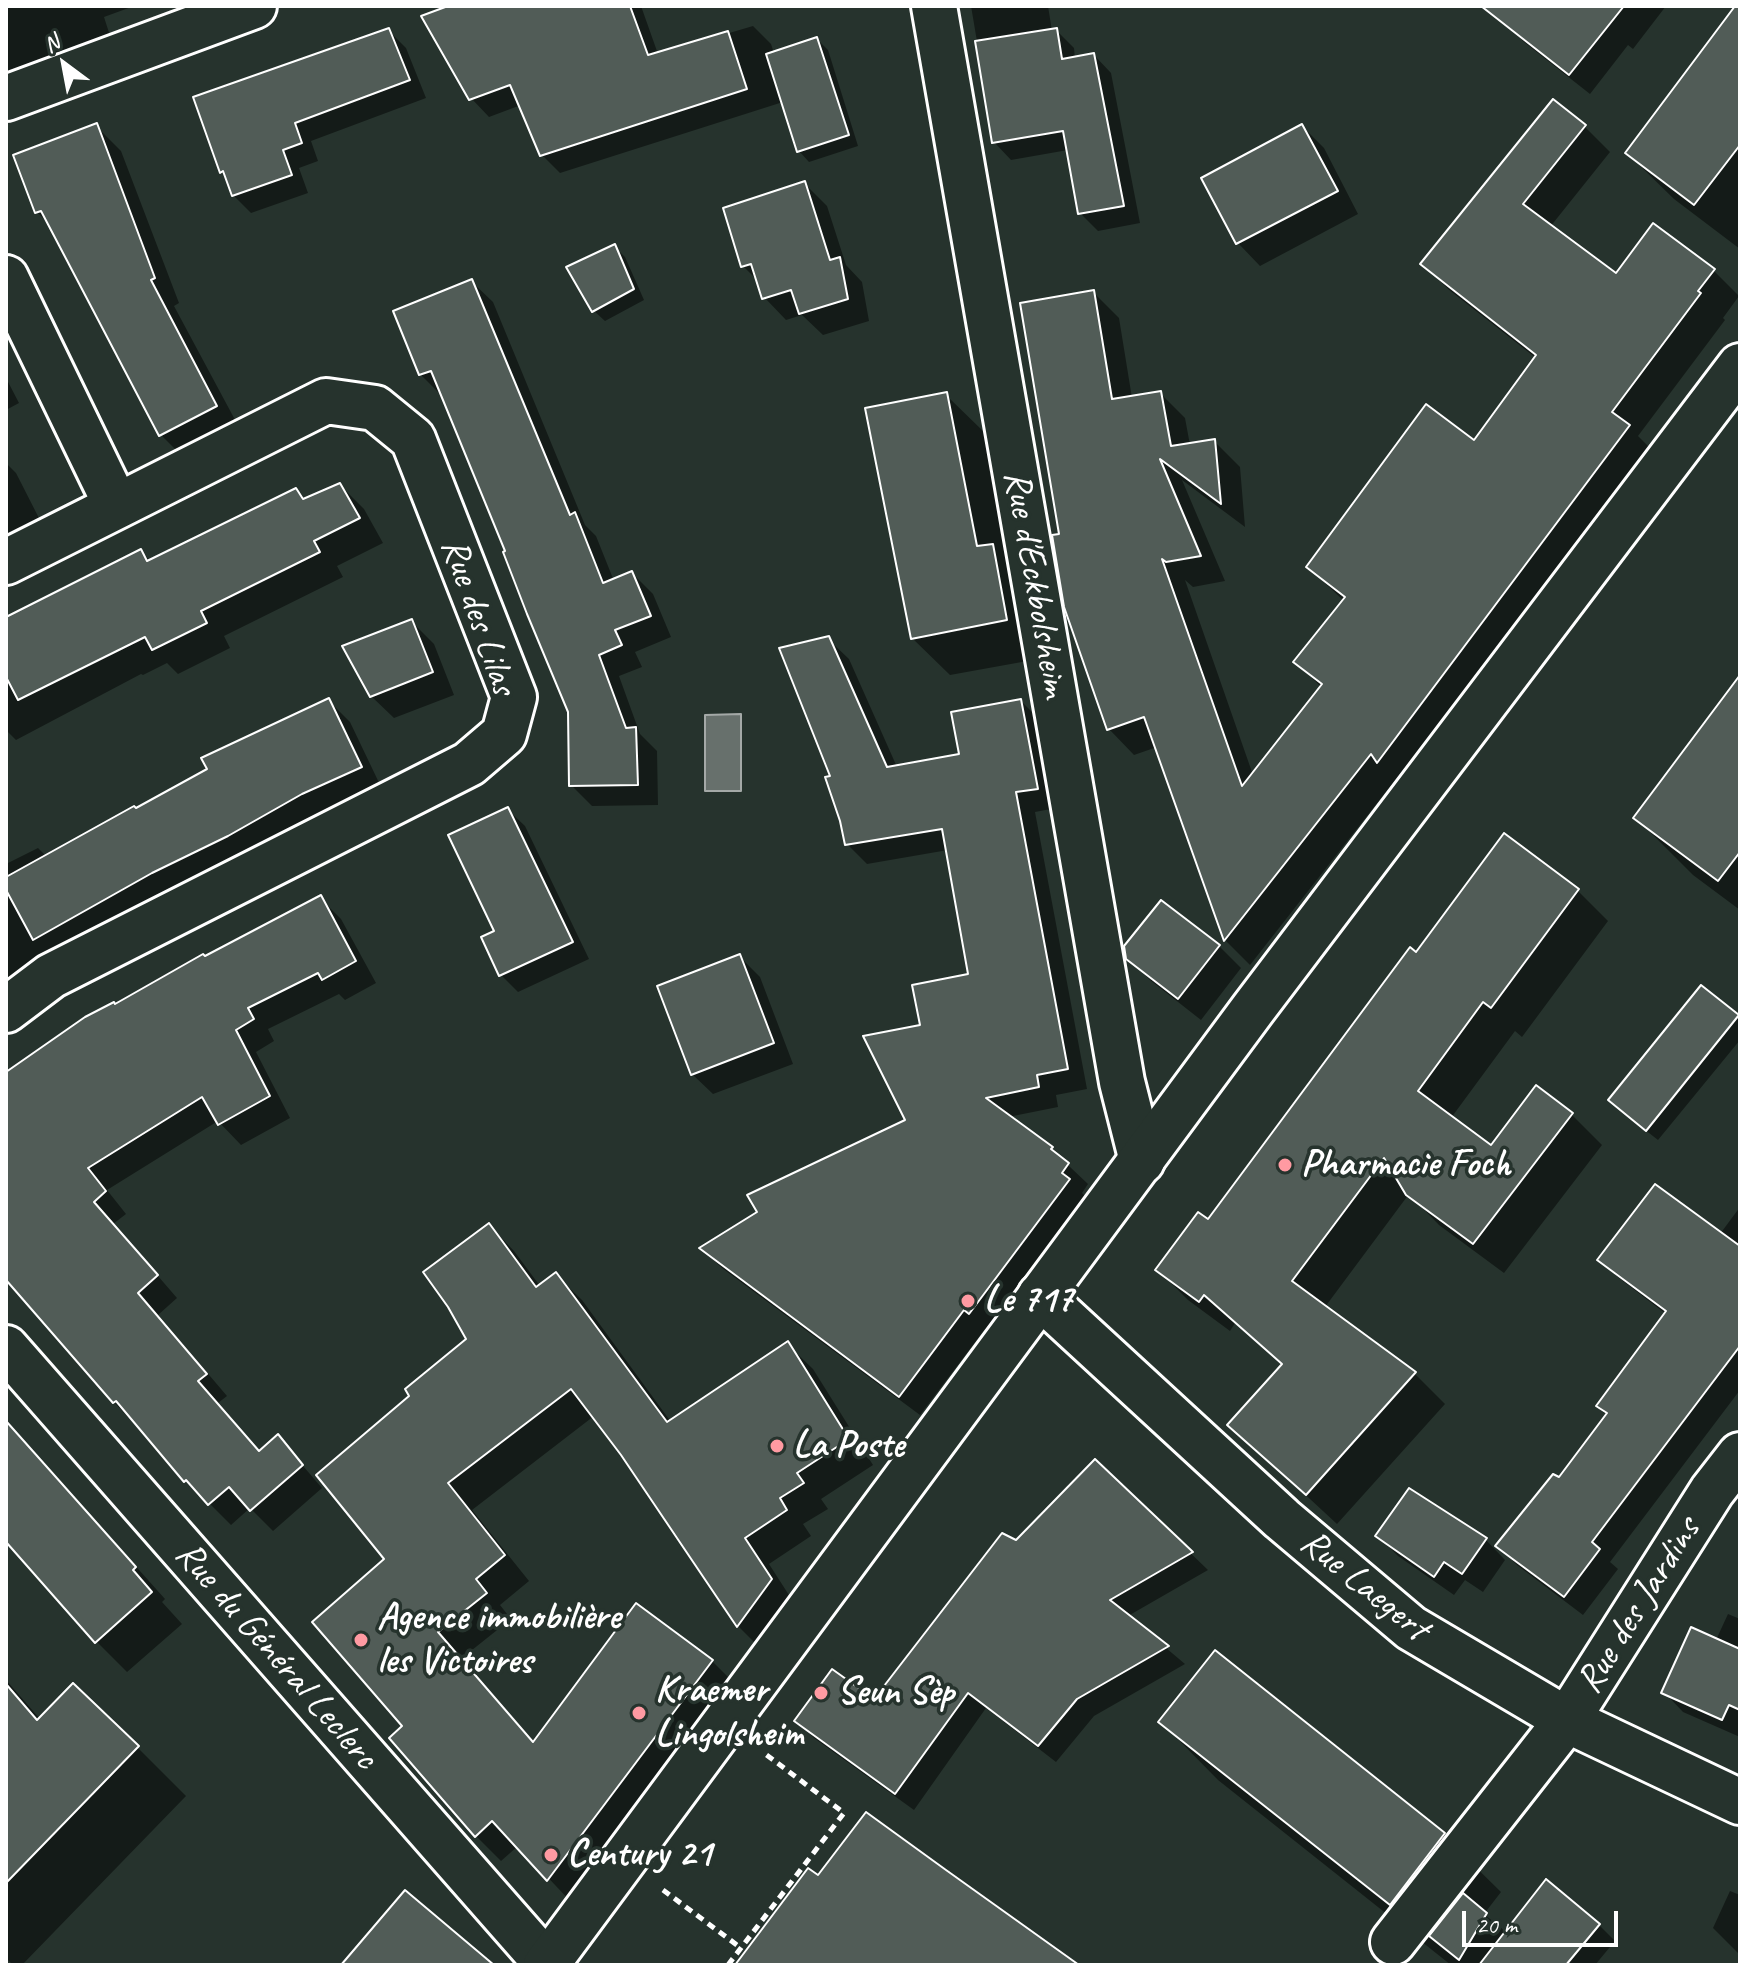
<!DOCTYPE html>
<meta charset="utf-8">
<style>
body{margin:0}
#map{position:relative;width:1746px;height:1971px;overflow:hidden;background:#26332d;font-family:Caveat,sans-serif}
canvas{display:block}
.frame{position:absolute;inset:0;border:8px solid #fff;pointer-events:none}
.north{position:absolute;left:24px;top:24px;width:80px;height:80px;-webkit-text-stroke:6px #26332d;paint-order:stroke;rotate:328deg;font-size:22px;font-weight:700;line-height:32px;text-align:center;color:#fff}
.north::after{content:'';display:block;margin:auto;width:28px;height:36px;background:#fff;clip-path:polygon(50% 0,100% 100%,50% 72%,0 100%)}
.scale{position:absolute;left:1462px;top:1911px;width:156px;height:36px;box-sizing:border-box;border:4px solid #fff;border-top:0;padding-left:10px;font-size:24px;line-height:28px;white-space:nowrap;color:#fff;-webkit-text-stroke:6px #26332d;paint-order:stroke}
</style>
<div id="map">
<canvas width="1746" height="1971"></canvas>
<div class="frame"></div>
<div class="north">N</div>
<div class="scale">20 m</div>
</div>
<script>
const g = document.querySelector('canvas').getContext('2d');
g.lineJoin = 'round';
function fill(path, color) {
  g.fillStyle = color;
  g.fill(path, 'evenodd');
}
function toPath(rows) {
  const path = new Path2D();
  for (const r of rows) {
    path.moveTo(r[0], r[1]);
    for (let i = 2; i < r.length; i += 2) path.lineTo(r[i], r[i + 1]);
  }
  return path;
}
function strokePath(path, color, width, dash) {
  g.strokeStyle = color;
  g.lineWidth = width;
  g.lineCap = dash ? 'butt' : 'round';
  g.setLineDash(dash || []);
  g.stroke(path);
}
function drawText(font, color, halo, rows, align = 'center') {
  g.font = font + ' Caveat,sans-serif';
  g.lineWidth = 7;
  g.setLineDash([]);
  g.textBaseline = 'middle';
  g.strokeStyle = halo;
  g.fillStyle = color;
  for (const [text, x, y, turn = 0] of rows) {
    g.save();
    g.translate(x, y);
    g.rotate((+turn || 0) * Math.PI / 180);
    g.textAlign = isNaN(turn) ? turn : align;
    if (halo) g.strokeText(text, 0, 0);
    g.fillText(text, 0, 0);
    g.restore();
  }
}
const water = toPath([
 [741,714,741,791,705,791,705,715,741,714]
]);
const shadow = toPath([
 [6,6,134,6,104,17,112,42,6,80],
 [172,6,271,6,275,19,209,43],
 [455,6,641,6,658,54,753,26,771,44,774,53,817,39,828,50,858,146,809,162,799,151,783,102,560,173,542,155,521,105,489,117,471,98],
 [971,6,1048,6,1052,31,1056,30,1074,48,1075,59,1094,55,1111,73,1140,223,1098,231,1080,213,1068,150,1011,160,994,142],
 [1517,6,1666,6,1633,49,1628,45,1590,94,1524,42,1504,22],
 [1738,6,1740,6,1740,249,1674,199,1627,153],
 [388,30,406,48,426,98,311,141,318,161,299,168,308,193,251,213,233,195,227,176,222,172],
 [1554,102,1585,127,1610,152,1550,227,1616,276,1713,270,1739,296,1723,318,1725,320,1638,436,1654,452,1403,786,1396,779,1250,965,1225,940,1157,747,1134,755,1109,729,1061,535,1093,292,1119,318,1132,398,1160,393,1185,418,1190,445,1214,441,1240,467,1245,527,1182,480,1225,581,1193,587,1185,580,1253,775,1322,688,1296,662,1344,601,1308,567,1474,443,1536,358,1448,289,1423,264],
 [96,126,121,151,179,303,174,306,241,431,186,460,160,434,51,226,37,212],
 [1302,126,1324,148,1358,214,1260,266,1238,243,1204,178],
 [805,184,827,206,846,265,862,282,869,321,823,335,802,315,786,320,764,297,759,282,743,266],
 [614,246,625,257,644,300,605,321,594,311],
 [471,281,493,302,585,525,596,536,614,581,632,573,653,594,671,637,635,652,642,667,619,676,640,734,657,751,658,805,592,806,571,785,570,712,508,552,442,396,420,374],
 [6,378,19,403,6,410],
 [946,395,984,432,1010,563,1044,658,950,675,912,638],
 [6,463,16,473,43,526,6,545],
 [340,485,364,509,383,543,337,566,343,577,224,636,230,648,178,674,167,663,143,675,141,674,16,740,6,730,6,620,141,551,151,562,296,490,306,500],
 [412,622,434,644,454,695,394,718,371,696],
 [828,639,849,659,897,767,961,756,1021,701,1041,721,1056,808,1035,812,1087,1089,1056,1095,1058,1107,1008,1117,1051,1149,1088,1184,1082,1193,1089,1200,989,1332,985,1329,920,1415,722,1268,702,1249,908,1121,923,1026,971,975,948,850,867,864,847,844,832,778],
 [1740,677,1740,910,1693,875,1636,818],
 [329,701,350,722,382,789,6,990,6,864,38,848,47,857,136,810],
 [507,809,525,826,589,959,518,992,501,975,483,938,497,932],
 [1505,836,1578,891,1608,921,1522,1037,1515,1031,1451,1118,1491,1148,1571,1114,1602,1145,1504,1273,1439,1225,1409,1194,1325,1307,1415,1374,1445,1404,1337,1524,1230,1425,1283,1366,1235,1323,1230,1331,1188,1300,1158,1270,1208,1222,1416,955],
 [320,898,341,919,376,983,345,1000,339,994,268,1029,274,1041,256,1052,290,1118,241,1145,218,1121,107,1190,126,1214,113,1224,177,1298,158,1315,227,1396,218,1403,260,1453,278,1437,322,1488,273,1531,250,1508,231,1525,186,1480,114,1402,6,1277,6,1074,115,1006],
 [1161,903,1219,946,1241,968,1201,1020,1150,980,1128,958],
 [740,957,760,977,793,1064,713,1094,692,1074],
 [1701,988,1740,1019,1740,1040,1658,1140,1621,1111],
 [1740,1207,1740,1390,1610,1562,1618,1569,1583,1615,1517,1565,1498,1546,1560,1479,1608,1415,1599,1405,1666,1314,1619,1278,1600,1260,1720,1234],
 [489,1225,514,1251,540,1286,556,1275,582,1300,671,1422,787,1344,813,1369,873,1465,821,1499,828,1509,803,1524,811,1536,769,1564,796,1606,763,1651,738,1626,594,1416,472,1510,529,1581,500,1605,511,1619,462,1658,535,1743,712,1661,737,1686,574,1905,518,1846,501,1861,476,1836,405,1726,387,1559,411,1396,468,1339],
 [6,1429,56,1477,165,1599,162,1602,182,1624,127,1672,96,1641,6,1539],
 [1096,1462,1208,1570,1128,1616,1185,1664,1094,1716,1056,1762,986,1708,914,1810,814,1738,797,1721,874,1701,1016,1543],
 [1378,1536,1486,1540,1505,1560,1483,1592,1465,1580,1454,1595,1398,1556],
 [1728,1614,1740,1619,1740,1737,1683,1712,1664,1692,1716,1640],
 [6,1680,40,1719,137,1747,186,1796,22,1965,13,1965,6,1958],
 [1161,1722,1443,1835,1501,1892,1484,1914,1506,1932,1599,1925,1615,1941,1595,1965,1451,1965,1218,1780],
 [1730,1891,1740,1895,1740,1955,1713,1928]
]);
const building = toPath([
 [448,6,630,6,648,55,728,31,747,89,540,156,510,85,469,100,421,16,448,6],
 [1481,6,1624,6,1569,75,1481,6],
 [1735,6,1740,6,1740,145,1694,205,1625,153,1735,6],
 [389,28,410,80,295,123,302,143,283,150,292,175,232,196,223,171,220,173,193,97,389,28],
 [1057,28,1062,59,1094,53,1124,206,1078,214,1063,131,992,143,975,41,1057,28],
 [817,37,849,135,797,152,766,54,817,37],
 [1553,99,1586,125,1523,204,1616,273,1653,223,1715,269,1698,291,1701,293,1612,412,1630,425,1377,763,1371,754,1224,941,1144,717,1107,730,1064,607,1052,535,1059,534,1020,303,1094,290,1112,399,1161,391,1171,446,1215,439,1221,504,1160,459,1201,556,1166,562,1162,559,1242,786,1322,684,1293,662,1345,597,1306,567,1426,404,1474,440,1536,355,1420,264,1553,99],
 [97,123,155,278,151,280,217,406,159,436,41,211,35,213,13,155,97,123],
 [1302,124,1338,191,1236,244,1201,178,1302,124],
 [805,181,830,260,840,257,848,299,799,314,791,290,762,299,751,264,741,267,723,208,805,181],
 [615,244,634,289,592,312,566,267,615,244],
 [472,279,570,515,575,512,603,583,632,571,651,616,615,630,622,645,599,655,626,728,636,727,638,785,569,786,568,712,527,614,503,552,505,551,431,371,419,375,393,311,472,279],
 [947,392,977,546,993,544,1007,620,911,639,865,408,947,392],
 [340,483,360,518,314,541,320,552,201,611,207,623,152,650,145,637,18,700,6,677,6,617,141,549,147,561,296,488,303,499,340,483],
 [412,619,433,672,370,697,342,646,412,619],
 [829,636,887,767,959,754,951,712,1021,699,1038,789,1016,792,1068,1069,1037,1075,1039,1087,986,1098,1053,1147,1051,1149,1069,1163,1062,1173,1070,1179,969,1314,964,1310,899,1397,699,1248,757,1212,747,1195,905,1120,863,1036,920,1025,912,985,968,974,942,829,845,845,840,821,825,777,830,776,779,648,829,636],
 [1740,675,1740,852,1718,881,1633,818,1740,675],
 [329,698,362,767,302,794,228,836,152,873,33,940,6,890,6,877,134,806,136,808,207,769,201,758,329,698],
 [508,807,573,942,499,976,481,937,494,931,448,835,508,807],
 [1504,833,1579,889,1491,1008,1483,1002,1418,1091,1491,1145,1536,1085,1573,1113,1473,1244,1406,1195,1384,1158,1292,1281,1416,1372,1306,1495,1227,1425,1282,1364,1204,1295,1199,1302,1155,1270,1198,1212,1208,1219,1410,947,1416,952,1504,833],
 [321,895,356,961,322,980,318,973,248,1008,254,1019,236,1030,270,1096,218,1125,202,1097,88,1168,106,1191,94,1202,158,1275,138,1293,207,1374,198,1381,259,1451,278,1434,303,1465,250,1511,229,1487,208,1505,186,1480,184,1482,116,1401,113,1403,6,1280,6,1072,85,1017,114,1002,115,1004,203,954,205,956,321,895],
 [1161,900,1220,945,1178,999,1126,959,1124,946,1161,900],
 [740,954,774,1043,691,1075,657,986,740,954],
 [1701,985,1739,1015,1646,1131,1608,1100,1701,985],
 [1655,1184,1740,1246,1740,1346,1592,1542,1600,1549,1564,1597,1495,1546,1553,1474,1559,1477,1607,1413,1596,1406,1666,1311,1597,1260,1655,1184],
 [489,1223,536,1287,556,1272,667,1422,788,1341,849,1439,797,1473,804,1483,780,1498,787,1510,745,1538,772,1579,737,1627,621,1455,571,1389,448,1483,505,1555,476,1579,487,1593,438,1632,533,1742,636,1603,713,1660,547,1881,492,1821,475,1837,389,1738,402,1726,312,1622,384,1559,316,1475,409,1396,405,1389,466,1339,448,1307,423,1272,489,1223],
 [6,1421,136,1567,133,1570,152,1592,95,1643,6,1542,6,1421],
 [1095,1459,1193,1552,1110,1600,1169,1646,1077,1699,1038,1746,968,1693,895,1794,794,1721,832,1669,874,1699,1002,1533,1016,1540,1095,1459],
 [1409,1488,1487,1538,1462,1574,1444,1562,1434,1577,1375,1536,1409,1488],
 [1691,1627,1740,1649,1740,1710,1729,1705,1722,1720,1661,1693,1691,1627],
 [1215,1650,1445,1833,1390,1905,1158,1722,1215,1650],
 [73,1683,139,1746,6,1883,6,1684,37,1720,73,1683],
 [866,1812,946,1870,1079,1965,735,1965,808,1868,818,1875,866,1812],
 [1546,1879,1600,1924,1566,1965,1479,1965,1546,1879],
 [405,1890,494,1965,341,1965,405,1890],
 [1463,1893,1487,1913,1459,1960,1429,1936,1463,1893]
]);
const path = toPath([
 [663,1890,741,1948],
 [728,1965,844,1813,764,1753]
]);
const minor = toPath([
 [934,6,1122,1082,1142,1161],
 [6,98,254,6],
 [6,278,116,505],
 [6,562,326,401,375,408,413,439,514,697,504,734,469,764,51,976,6,1010],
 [1040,1296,1282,1519,1411,1628,1567,1720,1740,1802],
 [6,1348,547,1964],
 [1393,1942,1567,1720,1712,1491,1740,1455]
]);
const major = toPath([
 [546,1965,1253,1009,1740,366]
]);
const markers = [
 [1285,1165,8,"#ff9aa2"],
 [968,1301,8,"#ff9aa2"],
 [777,1446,8,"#ff9aa2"],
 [361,1640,8,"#ff9aa2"],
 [821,1693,8,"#ff9aa2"],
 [639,1713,8,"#ff9aa2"],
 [551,1855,8,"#ff9aa2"]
];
const streetNames = [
 ["Rue d'Eckbolsheim",1035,584,80],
 ["Rue des Lilas",478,617,71],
 ["Rue Laegert",1364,1586,39],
 ["Rue des Jardins",1639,1606,-58],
 ["Rue du Général Leclerc",276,1656,49]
];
const poiNames = [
 ["Pharmacie Foch",1301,1165],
 ["Le 717",984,1301],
 ["La Poste",793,1446],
 ["Agence immobilière",377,1618],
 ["les Victoires",377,1662],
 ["Kraemer",655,1691],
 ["Lingolsheim",655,1735],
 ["Seun Sèp",837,1693],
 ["Century 21",567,1855]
];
fill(water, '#67706c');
strokePath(water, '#a4a9a7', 2);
fill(shadow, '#0007');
fill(building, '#515c57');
strokePath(building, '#fff', 2);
strokePath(minor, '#fff', 50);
strokePath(major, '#fff', 50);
strokePath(path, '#fff', 5, [8, 6]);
strokePath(minor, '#26332d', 44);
strokePath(major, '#26332d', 44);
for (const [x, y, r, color] of markers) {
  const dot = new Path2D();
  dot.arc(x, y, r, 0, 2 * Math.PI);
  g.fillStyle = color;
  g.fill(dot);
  strokePath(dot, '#26332d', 3);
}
drawText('38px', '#fff', '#26332d', streetNames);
drawText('bold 38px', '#fff', '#26332d', poiNames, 'left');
</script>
